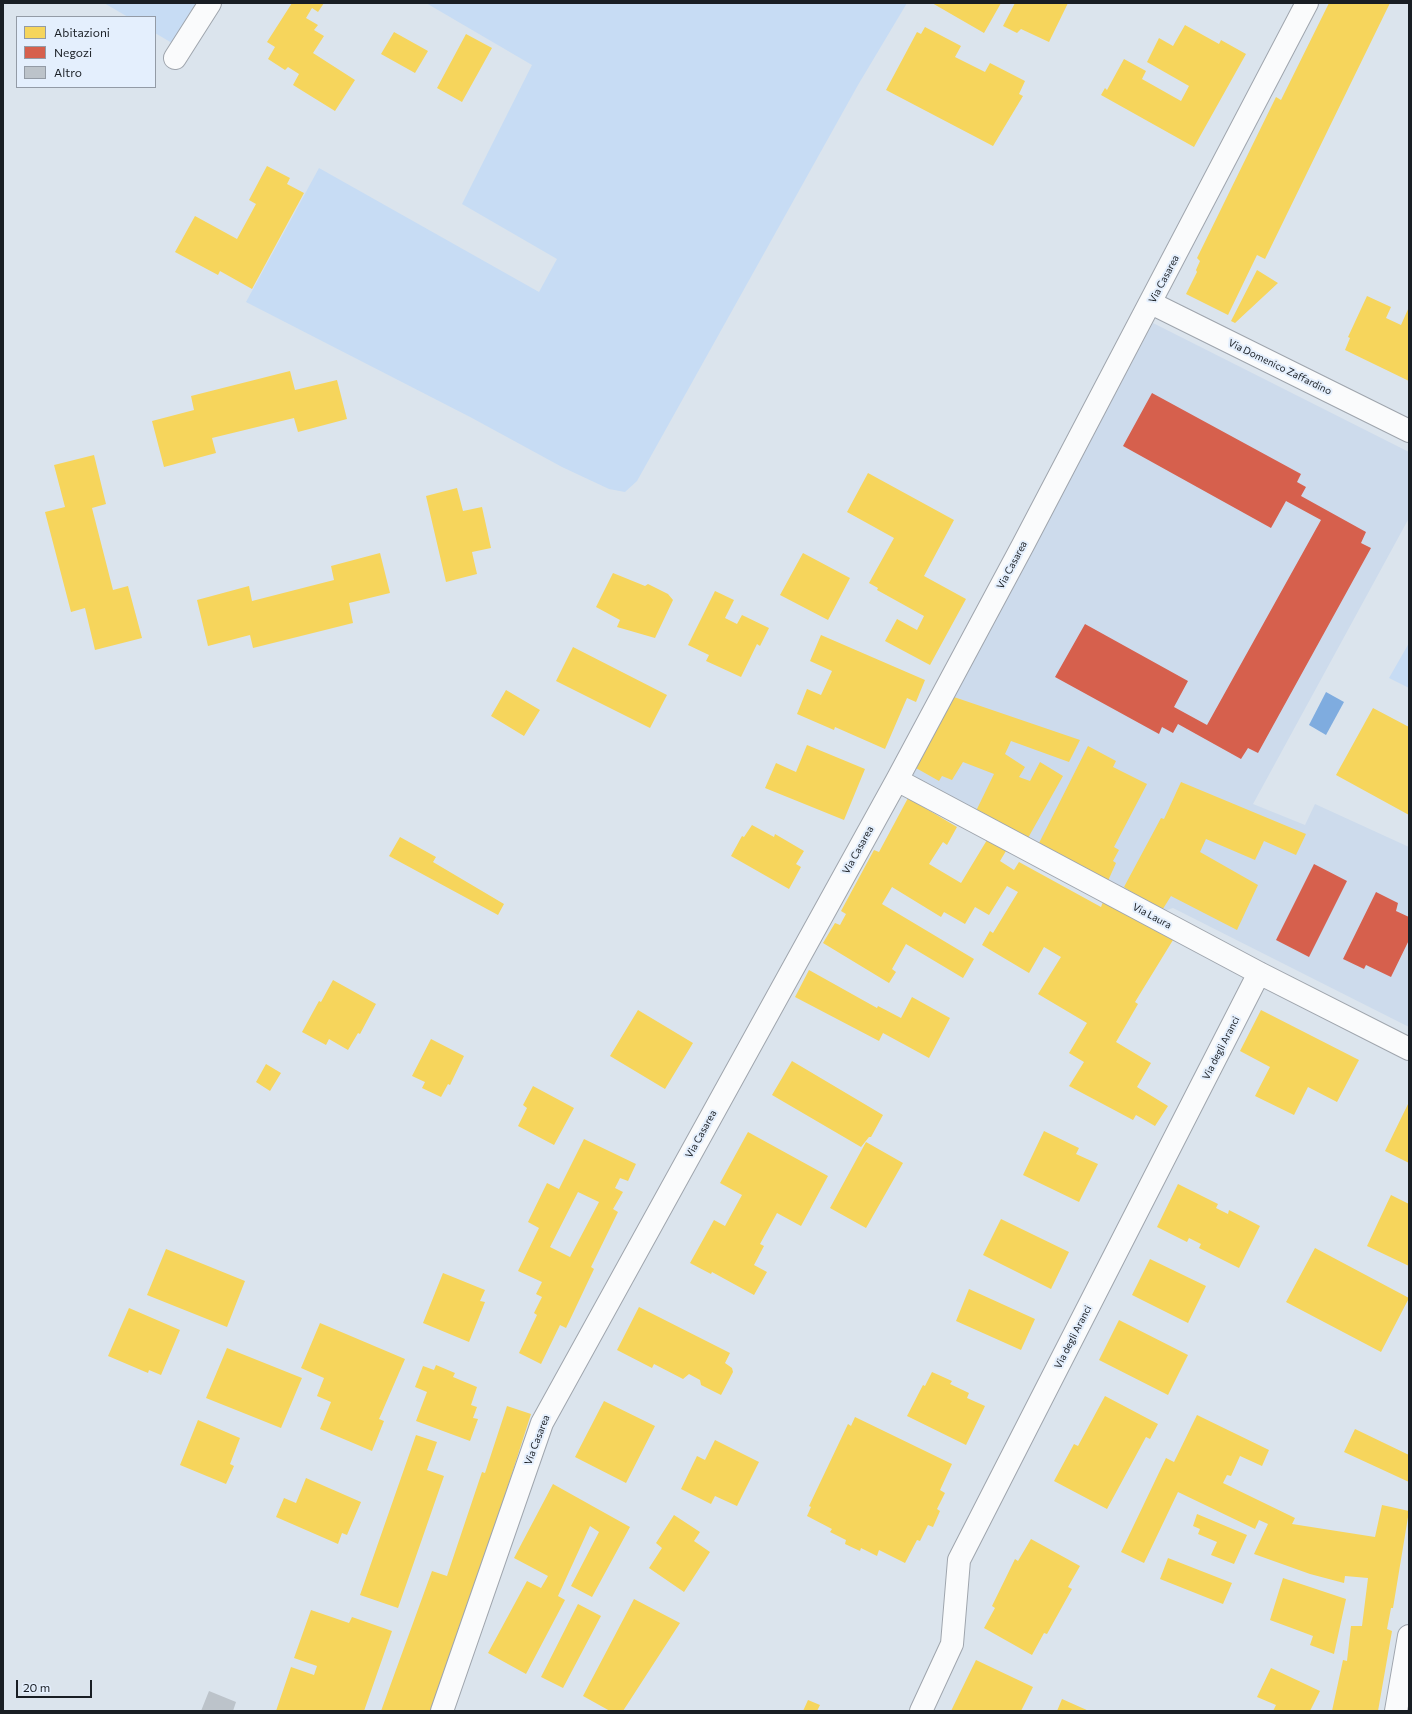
<!DOCTYPE html>
<style>
body{margin:0}
#map{position:relative;width:1412px;height:1714px;overflow:hidden;background:#dbe4ed;font-family:Commissioner,sans-serif}
canvas{display:block}
.frame{position:absolute;inset:0;border:4px solid #191e24;pointer-events:none}
.legend{position:absolute;left:16px;top:16px;width:140px;height:72px;box-sizing:border-box;background:#e4effd;border:1px solid #939ba6;margin:0;padding:5px 7px;list-style:none;font-size:12px;color:#191e24}
.legend li{display:flex;align-items:center;gap:8px;height:20px}
.legend b{width:20px;border:1px solid #939ba6}
.scale{position:absolute;left:16px;top:1680px;width:76px;height:18px;box-sizing:border-box;border:2px solid #191e24;border-top:0;padding-left:5px;font-size:12px;line-height:14px;white-space:nowrap;color:#191e24;-webkit-text-stroke:3px #e4effd;paint-order:stroke}
</style>
<div id="map">
<canvas width="1412" height="1714"></canvas>
<div class="frame"></div>
<ul class="legend">
<li><b style="height:11px;background:#f6d55c"></b>Abitazioni</li>
<li><b style="height:11px;background:#d6604d"></b>Negozi</li>
<li><b style="height:11px;background:#bcc3ca"></b>Altro</li>
</ul>
<div class="scale">20 m</div>
</div>
<script>
const g = document.querySelector('canvas').getContext('2d');
g.lineJoin = 'round';
function fill(path, color) {
  g.fillStyle = color;
  g.fill(path, 'evenodd');
}
function toPath(rows) {
  const path = new Path2D();
  for (const r of rows) {
    path.moveTo(r[0], r[1]);
    for (let i = 2; i < r.length; i += 2) path.lineTo(r[i], r[i + 1]);
  }
  return path;
}
function strokePath(path, color, width, dash) {
  g.strokeStyle = color;
  g.lineWidth = width;
  g.lineCap = dash ? 'butt' : 'round';
  g.setLineDash(dash || []);
  g.stroke(path);
}
function drawText(font, color, halo, rows, align = 'center') {
  g.font = font + ' Commissioner,sans-serif';
  g.lineWidth = 4;
  g.setLineDash([]);
  g.textBaseline = 'middle';
  g.strokeStyle = halo;
  g.fillStyle = color;
  for (const [text, x, y, turn = 0] of rows) {
    g.save();
    g.translate(x, y);
    g.rotate((+turn || 0) * Math.PI / 180);
    g.textAlign = isNaN(turn) ? turn : align;
    if (halo) g.strokeText(text, 0, 0);
    g.fillText(text, 0, 0);
    g.restore();
  }
}
const built = toPath([
 [1153,323,1409,452,1409,518,1253,804,1305,825,1315,804,1409,847,1409,1027,1173,908,1161,912,911,777]
]);
const green = toPath([
 [104,3,196,3,172,43,155,33,155,17,128,17],
 [426,3,907,3,858,85,637,481,625,492,609,489,562,467,472,418,246,302,319,168,539,292,557,259,462,204,532,65],
 [1409,643,1409,688,1389,678]
]);
const water = toPath([
 [1326,692,1344,702,1326,735,1309,725]
]);
const homes = toPath([
 [292,3,324,3,318,12,312,8,306,18,318,25,314,30,324,36,313,53,355,80,335,111,293,85,299,74,288,67,285,70,268,59,275,47,267,42],
 [932,3,1001,3,984,33],
 [1015,3,1068,3,1049,42,1021,29,1017,33,1003,26],
 [1329,3,1390,3,1265,259,1257,255,1228,315,1186,294,1197,272,1196,270,1200,261,1197,258,1276,97,1281,100],
 [1185,25,1219,44,1221,40,1246,54,1194,147,1101,95,1105,88,1107,90,1124,59,1146,71,1142,79,1181,101,1189,86,1147,62,1159,38,1173,46],
 [925,27,961,46,955,57,985,72,990,63,1025,81,1019,94,1023,96,993,146,886,90,917,32,921,34],
 [394,32,428,51,415,73,381,54],
 [466,34,492,48,462,102,437,88],
 [267,166,290,178,287,184,304,193,252,289,220,271,218,275,175,252,195,216,237,239,256,204,249,200],
 [1257,270,1278,283,1235,323,1231,321],
 [1367,296,1391,307,1386,318,1401,325,1409,307,1409,381,1345,350,1350,338,1348,337],
 [290,371,295,390,337,380,347,419,298,432,294,418,212,438,216,453,164,467,152,421,194,410,191,396],
 [94,455,106,504,92,508,113,590,128,586,142,638,95,650,85,608,71,612,45,512,65,507,54,465],
 [868,473,954,520,924,576,966,599,930,665,885,641,897,619,917,630,924,616,877,590,878,588,869,583,894,538,847,512],
 [457,488,463,511,482,507,491,548,472,552,477,574,446,582,426,496],
 [380,553,390,593,349,603,353,623,253,648,250,635,208,646,197,600,249,586,252,601,334,580,331,566],
 [803,553,850,578,828,620,780,595],
 [613,573,645,586,648,584,668,594,673,600,655,638,617,627,620,620,596,607],
 [715,591,734,600,725,618,737,624,742,615,769,628,760,646,757,644,741,677,706,661,709,655,688,645],
 [821,635,925,680,916,702,907,698,885,749,835,727,834,730,797,714,807,689,821,695,832,671,810,661],
 [573,647,667,695,650,728,556,681],
 [506,690,540,710,524,736,491,716],
 [954,697,1080,740,1069,762,1011,741,1005,754,1025,767,1019,777,1030,781,1040,762,1063,776,1028,838,976,811,994,774,963,762,952,780,942,776,939,781,916,768],
 [1373,708,1409,727,1409,815,1336,775],
 [807,745,865,769,844,820,765,788,776,763,796,772],
 [1088,746,1116,761,1113,767,1147,784,1114,847,1119,850,1113,861,1116,863,1107,883,1037,847],
 [1181,782,1306,834,1296,855,1264,841,1255,860,1206,839,1200,852,1258,885,1237,930,1171,896,1161,912,1133,896,1133,893,1124,887,1161,818,1164,819],
 [908,798,957,827,947,845,943,842,929,864,961,883,987,840,1006,851,1000,861,1014,870,1019,862,1101,907,1103,902,1173,940,1135,1002,1138,1004,1116,1042,1151,1063,1137,1087,1168,1106,1155,1126,1136,1115,1133,1120,1069,1086,1084,1062,1069,1053,1087,1023,1038,994,1061,957,1044,947,1029,973,982,945,990,931,993,933,1018,892,1007,886,989,915,975,907,965,924,944,912,941,917,892,887,882,904,974,959,963,978,906,944,892,969,896,972,889,983,823,943,835,923,840,925,846,914,841,911,874,850,879,852],
 [752,825,774,837,775,834,804,851,796,864,801,867,789,889,731,856,742,836,744,837],
 [400,837,436,857,433,862,504,904,498,915,389,856],
 [809,970,877,1008,878,1006,901,1018,912,997,950,1018,929,1058,883,1033,879,1041,795,997],
 [333,980,376,1004,360,1034,358,1033,348,1050,329,1039,326,1045,302,1032,319,1001,321,1002],
 [638,1010,693,1043,665,1089,610,1056],
 [1261,1010,1359,1060,1337,1102,1308,1087,1294,1115,1255,1096,1270,1067,1240,1051],
 [431,1039,464,1056,450,1085,448,1084,441,1097,422,1088,425,1082,412,1076],
 [792,1061,883,1115,871,1137,869,1137,861,1147,772,1095],
 [266,1064,281,1073,270,1091,256,1082],
 [533,1086,574,1108,554,1145,518,1126,527,1108,523,1105],
 [1409,1102,1409,1163,1385,1151],
 [1044,1131,1079,1148,1076,1154,1098,1164,1079,1202,1023,1175],
 [748,1132,828,1176,801,1226,777,1213,760,1244,764,1246,754,1265,767,1272,754,1295,712,1272,711,1274,690,1263,714,1220,725,1226,742,1195,720,1183],
 [584,1139,636,1164,628,1181,620,1178,615,1188,623,1192,613,1209,618,1212,591,1267,594,1269,566,1328,560,1325,541,1364,519,1353,537,1315,534,1313,542,1297,536,1294,542,1282,518,1271,539,1228,528,1222,547,1183,559,1189],
 [578,1192,599,1202,570,1257,550,1247],
 [866,1142,903,1163,866,1228,830,1208],
 [1178,1184,1218,1204,1216,1208,1228,1214,1229,1210,1260,1226,1239,1268,1199,1248,1201,1244,1189,1238,1187,1242,1157,1227],
 [1391,1195,1409,1204,1409,1266,1367,1246],
 [1001,1219,1069,1252,1051,1289,983,1255],
 [1315,1248,1409,1298,1381,1352,1286,1302],
 [166,1249,245,1281,227,1327,147,1295],
 [1150,1259,1206,1286,1188,1323,1132,1295],
 [443,1273,485,1290,480,1301,485,1302,469,1342,423,1323],
 [969,1289,1035,1319,1021,1350,956,1321],
 [639,1307,730,1353,725,1363,732,1368,733,1372,721,1395,701,1385,700,1380,689,1374,683,1379,654,1364,652,1368,617,1350],
 [129,1308,180,1330,161,1375,149,1370,148,1373,108,1356],
 [1119,1320,1188,1355,1168,1395,1099,1360],
 [320,1323,405,1359,379,1419,384,1421,372,1451,320,1429,331,1402,317,1396,324,1378,301,1368],
 [227,1348,302,1378,281,1428,206,1398],
 [436,1365,455,1373,453,1377,477,1387,471,1405,477,1407,473,1418,478,1419,470,1441,416,1421,427,1392,415,1387,423,1366,434,1370],
 [932,1372,952,1381,950,1384,969,1393,967,1398,985,1406,966,1445,907,1416,923,1385,925,1386],
 [1105,1396,1158,1424,1150,1439,1146,1437,1107,1509,1054,1481,1074,1444,1078,1446],
 [604,1401,655,1426,626,1483,575,1457],
 [507,1406,531,1414,483,1564,430,1711,381,1711,432,1571,447,1576,482,1472,485,1473],
 [1197,1415,1269,1450,1262,1466,1240,1456,1231,1476,1227,1475,1223,1483,1295,1518,1292,1524,1375,1537,1382,1505,1409,1511,1393,1608,1391,1608,1387,1629,1392,1631,1378,1711,1332,1711,1343,1660,1347,1661,1351,1626,1362,1626,1368,1578,1345,1576,1344,1583,1310,1574,1254,1554,1268,1524,1259,1520,1255,1529,1178,1492,1144,1563,1121,1552,1166,1458,1174,1462],
 [855,1417,952,1464,940,1490,945,1493,937,1509,940,1511,933,1527,928,1525,920,1541,917,1540,905,1563,879,1550,877,1556,861,1548,860,1551,845,1544,846,1540,830,1532,832,1529,807,1516,811,1507,809,1506,848,1424,851,1426],
 [198,1420,240,1438,230,1464,234,1466,226,1484,180,1465],
 [1355,1429,1409,1455,1409,1482,1344,1452],
 [416,1435,437,1442,427,1470,444,1476,398,1608,360,1595],
 [715,1440,759,1462,737,1506,715,1496,711,1504,681,1489,697,1456,705,1460],
 [306,1478,361,1502,347,1535,342,1533,338,1544,276,1517,284,1498,296,1503],
 [553,1484,630,1527,592,1597,571,1586,599,1532,590,1526,558,1596,565,1600,526,1674,488,1653,527,1581,541,1588,548,1576,514,1558],
 [1197,1514,1247,1535,1234,1564,1211,1555,1217,1542,1198,1534,1200,1529,1193,1526],
 [674,1515,700,1532,694,1541,710,1552,684,1592,649,1568,662,1548,656,1543],
 [1031,1539,1080,1566,1068,1587,1072,1589,1047,1634,1044,1633,1032,1655,984,1628,995,1608,992,1606,1015,1559,1018,1561],
 [1168,1558,1232,1583,1223,1604,1160,1579],
 [1283,1578,1346,1599,1334,1654,1310,1645,1313,1636,1270,1620],
 [634,1599,680,1623,623,1711,610,1711,583,1696],
 [578,1604,601,1616,563,1688,541,1677],
 [311,1610,349,1623,352,1617,392,1631,364,1711,276,1711,291,1667,314,1675,317,1666,294,1658],
 [976,1660,1033,1687,1021,1711,951,1711],
 [1271,1668,1320,1691,1310,1711,1273,1711,1276,1705,1257,1697],
 [1062,1699,1089,1711,1057,1711],
 [808,1700,820,1705,817,1711,803,1711]
]);
const shops = toPath([
 [1152,393,1301,474,1297,482,1306,487,1301,496,1366,532,1361,543,1371,548,1258,753,1248,748,1241,759,1178,724,1173,733,1162,727,1159,734,1055,677,1085,624,1188,681,1174,707,1207,725,1321,520,1286,501,1271,528,1123,446],
 [1314,864,1347,881,1309,957,1276,940],
 [1376,892,1398,903,1396,911,1409,917,1409,940,1391,977,1366,965,1364,969,1343,959]
]);
const building = toPath([
 [209,1691,236,1702,233,1711,201,1711]
]);
const minor = toPath([
 [175,58,210,3],
 [1151,303,1409,431],
 [897,780,1259,973,1409,1049],
 [442,1711,542,1423,897,780,1023,545,1307,3],
 [921,1711,952,1644,959,1560,1259,973],
 [1396,1711,1409,1636]
]);
const streetNames = [
 ["Via Casarea",1164,279,-62],
 ["Via Domenico Zaffardino",1280,367,26],
 ["Via Casarea",1012,565,-62],
 ["Via Casarea",858,850,-61],
 ["Via Laura",1152,916,28],
 ["Via degli Aranci",1221,1048,-63],
 ["Via Casarea",701,1134,-61],
 ["Via degli Aranci",1073,1337,-63],
 ["Via Casarea",537,1440,-69]
];
fill(built, '#cddbec');
fill(green, '#c7dcf4');
fill(water, '#7facdf');
fill(homes, '#f6d55c');
fill(shops, '#d6604d');
fill(building, '#bcc3ca');
strokePath(minor, '#9fa5ad', 24);
strokePath(minor, '#fafbfc', 22);
drawText('10px', '#191e24', '#e4effd', streetNames);
</script>
